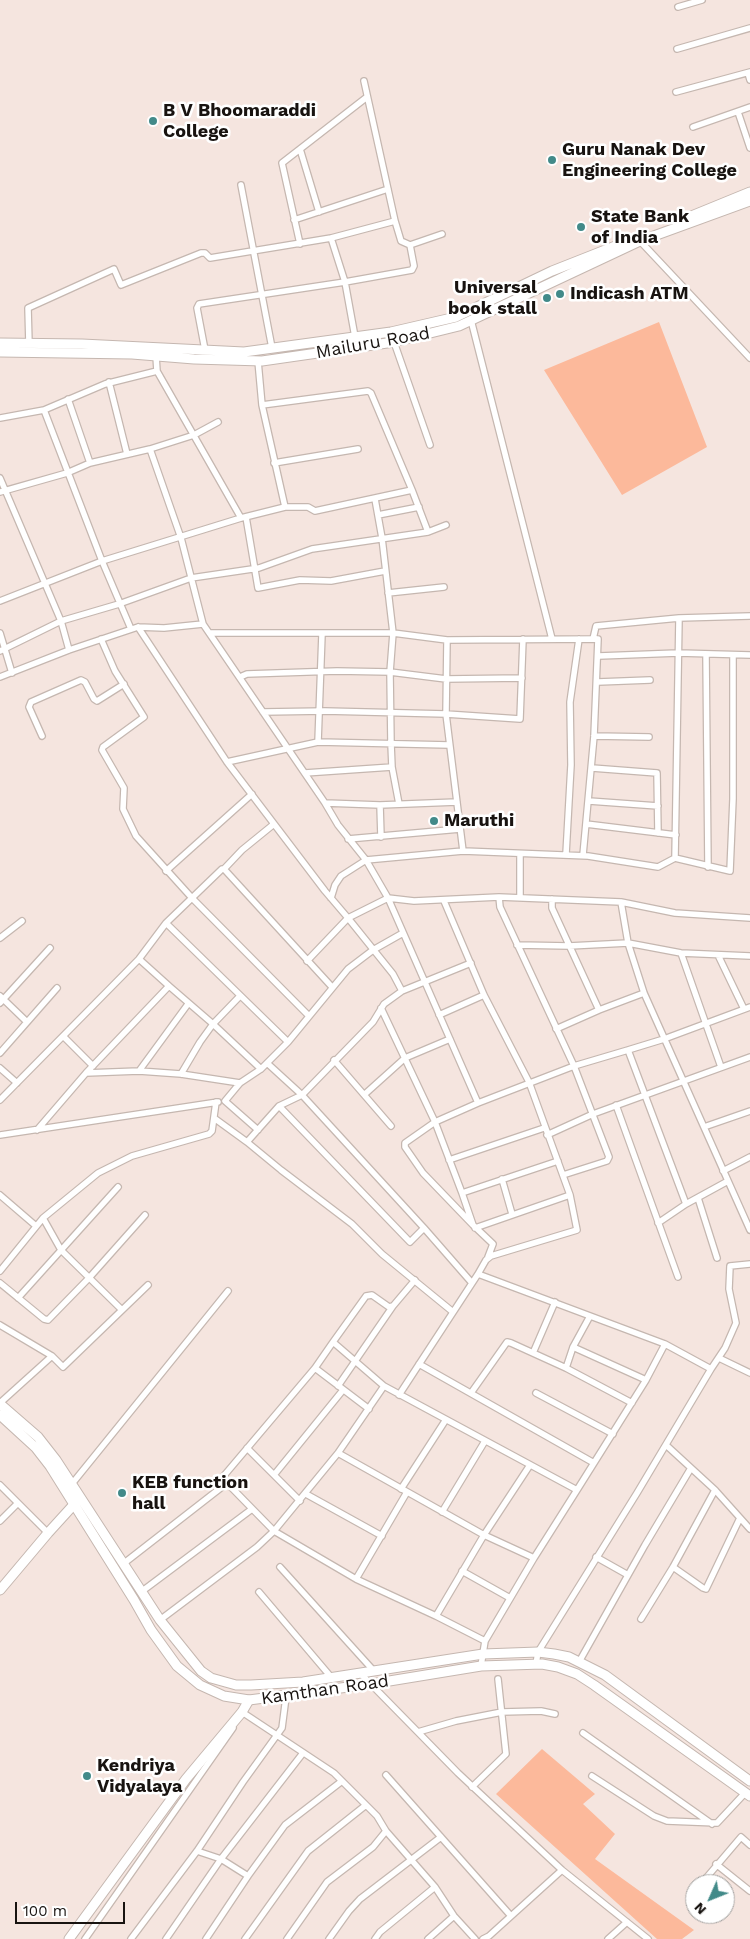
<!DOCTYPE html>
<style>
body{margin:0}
#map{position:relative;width:750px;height:1939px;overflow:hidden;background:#f5e5df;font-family:"Work Sans",sans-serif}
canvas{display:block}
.north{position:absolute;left:685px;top:1874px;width:50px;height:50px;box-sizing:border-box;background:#fff;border:1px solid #a3a19f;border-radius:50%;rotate:226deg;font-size:14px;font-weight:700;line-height:20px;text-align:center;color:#181310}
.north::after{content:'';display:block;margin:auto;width:18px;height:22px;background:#428a89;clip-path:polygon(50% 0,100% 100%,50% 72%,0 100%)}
.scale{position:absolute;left:15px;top:1902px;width:110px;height:22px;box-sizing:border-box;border:2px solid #181310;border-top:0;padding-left:6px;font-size:15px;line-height:18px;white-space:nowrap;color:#181310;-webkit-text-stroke:4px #fff;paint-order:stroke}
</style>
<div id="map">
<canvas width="750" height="1939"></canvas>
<div class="north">N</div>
<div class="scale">100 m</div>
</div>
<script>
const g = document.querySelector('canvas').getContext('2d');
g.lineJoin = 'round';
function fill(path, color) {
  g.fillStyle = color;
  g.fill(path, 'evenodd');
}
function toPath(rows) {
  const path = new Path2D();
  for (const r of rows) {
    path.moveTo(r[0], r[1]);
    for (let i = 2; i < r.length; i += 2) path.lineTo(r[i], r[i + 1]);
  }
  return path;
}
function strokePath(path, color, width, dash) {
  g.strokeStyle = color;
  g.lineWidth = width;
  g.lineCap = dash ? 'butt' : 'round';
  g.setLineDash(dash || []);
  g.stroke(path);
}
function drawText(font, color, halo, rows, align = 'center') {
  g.font = font + ' "Work Sans",sans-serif';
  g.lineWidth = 5;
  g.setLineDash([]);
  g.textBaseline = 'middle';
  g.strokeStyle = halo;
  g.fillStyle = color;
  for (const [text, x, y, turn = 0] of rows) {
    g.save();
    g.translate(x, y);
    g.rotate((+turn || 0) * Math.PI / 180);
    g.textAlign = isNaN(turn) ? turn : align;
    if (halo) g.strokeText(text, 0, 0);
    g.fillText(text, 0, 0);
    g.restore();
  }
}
const green = toPath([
 [659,322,707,447,622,495,544,370],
 [542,1749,595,1794,583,1804,615,1834,595,1859,694,1930,682,1939,657,1939,496,1794]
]);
const street = toPath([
 [678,7,702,0],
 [677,49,750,28],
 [748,73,750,80],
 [364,81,395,221],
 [676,92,750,72],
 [738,112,750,148],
 [693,127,750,107],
 [300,149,319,212],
 [241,185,272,348],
 [294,220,388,189],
 [331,238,395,221,401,241,410,245],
 [640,241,750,358],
 [300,244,282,163,367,97],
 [471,320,552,639],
 [394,342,430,445],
 [29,344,28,308,114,269,121,285,201,253,205,253,210,258,331,238,345,282,355,337],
 [205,350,197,308,199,304,345,282,412,270,414,266,410,245,442,234],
 [258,361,262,405,285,507],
 [157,371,241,518],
 [109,382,127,454],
 [68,399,90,463],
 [262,405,368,391,371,393,412,490,428,532],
 [44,410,102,561,131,629],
 [0,418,44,410,105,384,157,371,156,356],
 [150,449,181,538,203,624,325,803,380,805,457,802],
 [274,463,358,449],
 [0,478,61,621,69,650],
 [0,492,67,473,90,463,150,449,194,435,218,422],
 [375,499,382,538,393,633,390,672,391,744,392,767,399,804],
 [378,515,419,507],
 [246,517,258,588,300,580,331,581,385,571],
 [388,593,444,587],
 [0,601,102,561,241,518,285,507,308,507,315,511,412,490],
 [138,627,227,762,325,891,348,918,307,961],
 [0,633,12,673],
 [210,633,393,633,447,640,598,639,594,736,583,855],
 [101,639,115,671,144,717,103,747,102,750,124,788,123,809,136,836,192,898,308,1015],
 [593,639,596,626,679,618,750,616],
 [447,640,446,714,463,851],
 [0,651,61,621,119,604,191,578,259,568,312,549,428,532,446,525],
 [706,654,708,867],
 [599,656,678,653,750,655],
 [0,677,69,650,138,627,164,628,203,624],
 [240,677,247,674,337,671,390,672,446,679,522,678],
 [598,682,650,680],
 [263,712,325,711,446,714,520,719,523,639],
 [42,736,29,707,31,702,81,680,85,682,94,699,97,701,124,684],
 [594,736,649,737],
 [318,742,322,634],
 [227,762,318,742,449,745],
 [592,768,657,773,658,833],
 [305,773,392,767],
 [589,801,658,806],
 [325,803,338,825,366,860,388,898,478,1103],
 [380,805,381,837],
 [586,824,676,835],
 [348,839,460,829],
 [520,854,520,897],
 [566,854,571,765,570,702,579,639],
 [675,858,679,618],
 [224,869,332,987],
 [166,871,252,794],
 [499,897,621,902,675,913,750,918],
 [331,898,335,885,341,876,366,860,463,851,588,856,658,867,675,858,730,871,733,799,733,655],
 [552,899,552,908,599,1010],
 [444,901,484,995,529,1082,570,1195,577,1230,491,1256,486,1260,478,1274],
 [621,902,628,943,644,993,750,1230],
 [166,923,288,1042],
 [0,938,22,921],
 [517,945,569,946,628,943,681,953,750,956],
 [681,953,721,1067],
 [718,955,744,1009],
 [139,959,169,986,86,1073,139,1071,181,1074,240,1083],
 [471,963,402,991,384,1004,373,1022,302,1095,279,1106,410,1242,424,1228,472,1283],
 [169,986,213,1024,261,1069],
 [402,991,393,974,348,918,388,898,414,901,499,897,500,907,574,1066,609,1157,607,1161,563,1175],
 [0,996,27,1022],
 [0,1003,50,948],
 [381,1008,435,1122,462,1193,473,1225,493,1244,488,1257],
 [439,1015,484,995],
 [556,1029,599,1010,644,993],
 [63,1036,93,1066],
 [0,1053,57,988],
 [334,1060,391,1126],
 [267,1063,302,1095,424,1228],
 [0,1068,17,1083],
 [139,1071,188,1004],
 [181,1074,200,1042,213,1024,240,996],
 [365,1094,405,1058,450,1039],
 [0,1100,139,959,166,923,222,869,224,869,242,850,274,824],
 [616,1105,678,1277],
 [279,1106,247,1142,281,1170,352,1224,382,1254,453,1312],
 [214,1118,247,1142],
 [704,1127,750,1111],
 [37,1130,86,1073],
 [258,1130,225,1101,240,1083,261,1069,288,1042,348,969,373,950,403,933],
 [0,1135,218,1102],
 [547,1135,593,1114,750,1057],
 [449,1160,544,1128],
 [723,1171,750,1157],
 [502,1179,512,1214],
 [462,1193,558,1161],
 [0,1195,36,1226],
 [698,1198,717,1258],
 [686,1204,628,1050,664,1039,750,1007],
 [43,1218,61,1250,122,1310],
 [658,1223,686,1204,728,1181],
 [473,1225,423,1173,405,1147,405,1143,435,1122,478,1103,574,1066,628,1050],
 [475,1228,570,1195],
 [0,1271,43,1218,98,1173,132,1156,209,1134,212,1131,216,1102],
 [0,1283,44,1319,48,1320,89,1278,145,1215],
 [18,1298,118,1187],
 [590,1316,573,1347,566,1368,632,1403],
 [0,1325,52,1356],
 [333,1342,366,1296,372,1295,389,1307,393,1306,415,1280],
 [573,1347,646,1380],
 [533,1353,555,1302],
 [719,1358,750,1373],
 [419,1364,594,1463],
 [315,1368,369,1409],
 [711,1369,725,1348,736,1323,729,1289,730,1266,750,1264],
 [338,1386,393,1306],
 [471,1393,507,1342,511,1343,566,1368],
 [536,1393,613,1434],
 [399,1395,478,1274,665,1344,711,1369,637,1493,538,1652,536,1664],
 [0,1403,52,1356,63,1367,148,1285],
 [666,1445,715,1490,750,1529],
 [247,1448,300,1501],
 [338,1453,484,1535,534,1558],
 [274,1475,343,1390],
 [227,1483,222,1478,315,1368,333,1342,384,1386],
 [0,1485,48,1533],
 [71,1485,228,1291],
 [401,1489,445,1421],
 [577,1490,646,1380,665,1344],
 [306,1494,382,1536],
 [442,1512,485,1441],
 [0,1521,18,1503],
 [596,1557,628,1575],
 [123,1564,227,1483,274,1531,356,1579,436,1616,485,1641],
 [280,1567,373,1670],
 [673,1567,703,1588,706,1589,740,1518],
 [462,1571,510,1598],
 [356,1579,407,1492],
 [141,1592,252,1509],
 [259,1592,331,1677],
 [436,1616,484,1535,530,1465],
 [641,1619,673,1567,715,1490],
 [160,1620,257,1547,274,1531,338,1453,384,1386,577,1490,534,1558,485,1641,481,1666],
 [579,1662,645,1545,691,1468],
 [360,1673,458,1773,562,1870,648,1939],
 [242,1712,334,1773,377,1816,386,1831,435,1887,454,1916,475,1939],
 [418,1732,456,1721,502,1712,541,1711,555,1714],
 [583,1733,712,1824],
 [386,1775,511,1916],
 [592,1776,654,1816,667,1821,717,1823,745,1793],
 [472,1787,506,1754,498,1679],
 [197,1851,221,1859,248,1876,206,1939],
 [716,1864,750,1891],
 [248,1876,285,1825,342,1781],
 [701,1884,741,1837,750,1845],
 [85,1939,233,1728],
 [131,1939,197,1851,243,1782,282,1728,286,1697],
 [166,1939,221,1859,303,1753],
 [245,1939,308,1851,366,1805],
 [287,1939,327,1882,373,1847,386,1831],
 [329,1939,349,1911,360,1899,441,1837],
 [375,1939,380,1932,435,1887],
 [428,1939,454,1916],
 [483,1939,489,1936,562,1870],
 [608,1939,627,1922]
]);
const secondary = toPath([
 [684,219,750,192],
 [0,343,82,344,244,352,391,332,456,317,552,271,623,243],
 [0,352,132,354,194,359,262,361,394,342,459,326,640,241,750,201],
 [0,1590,48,1533,78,1500],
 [69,1939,186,1779,242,1712,249,1700]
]);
const primary = toPath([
 [0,1404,38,1437,56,1460,160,1620,201,1671,211,1678,236,1685,251,1685,303,1682,483,1654,538,1652,554,1654,569,1657,605,1675,750,1781],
 [0,1415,36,1448,50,1466,134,1600,151,1630,177,1666,200,1685,224,1696,249,1700,371,1684,481,1666,542,1664,558,1667,577,1674,594,1685,750,1796]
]);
const markers = [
 [153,121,5,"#428a89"],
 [552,160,5,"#428a89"],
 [581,227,5,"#428a89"],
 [560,294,5,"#428a89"],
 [547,298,5,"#428a89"],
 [434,821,5,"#428a89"],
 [122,1493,5,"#428a89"],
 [87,1776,5,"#428a89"]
];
const poiNames = [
 ["B V Bhoomaraddi",163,111],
 ["College",163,132],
 ["Guru Nanak Dev",562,150],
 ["Engineering College",562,171],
 ["State Bank",591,217],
 ["of India",591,238],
 ["Universal",537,288,"right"],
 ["book stall",537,309,"right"],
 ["Indicash ATM",570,294],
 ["Maruthi",444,821],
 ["KEB function",132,1483],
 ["hall",132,1504],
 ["Kendriya",97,1766],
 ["Vidyalaya",97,1787]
];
const streetNames = [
 ["Mailuru Road",373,343,-10],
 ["Kamthan Road",325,1690,-8]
];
fill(green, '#fcb99b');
strokePath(street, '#c5b7b0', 8);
strokePath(secondary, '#c5b7b0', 11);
strokePath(primary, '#c5b7b0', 11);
strokePath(street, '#fff', 5.5);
strokePath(secondary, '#fff', 9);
strokePath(primary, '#fff', 9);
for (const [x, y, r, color] of markers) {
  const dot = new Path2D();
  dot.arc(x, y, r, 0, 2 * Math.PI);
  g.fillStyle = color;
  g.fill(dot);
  strokePath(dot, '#fff', 2);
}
drawText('bold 18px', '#181310', '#fff', poiNames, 'left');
drawText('18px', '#181310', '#fff', streetNames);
</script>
